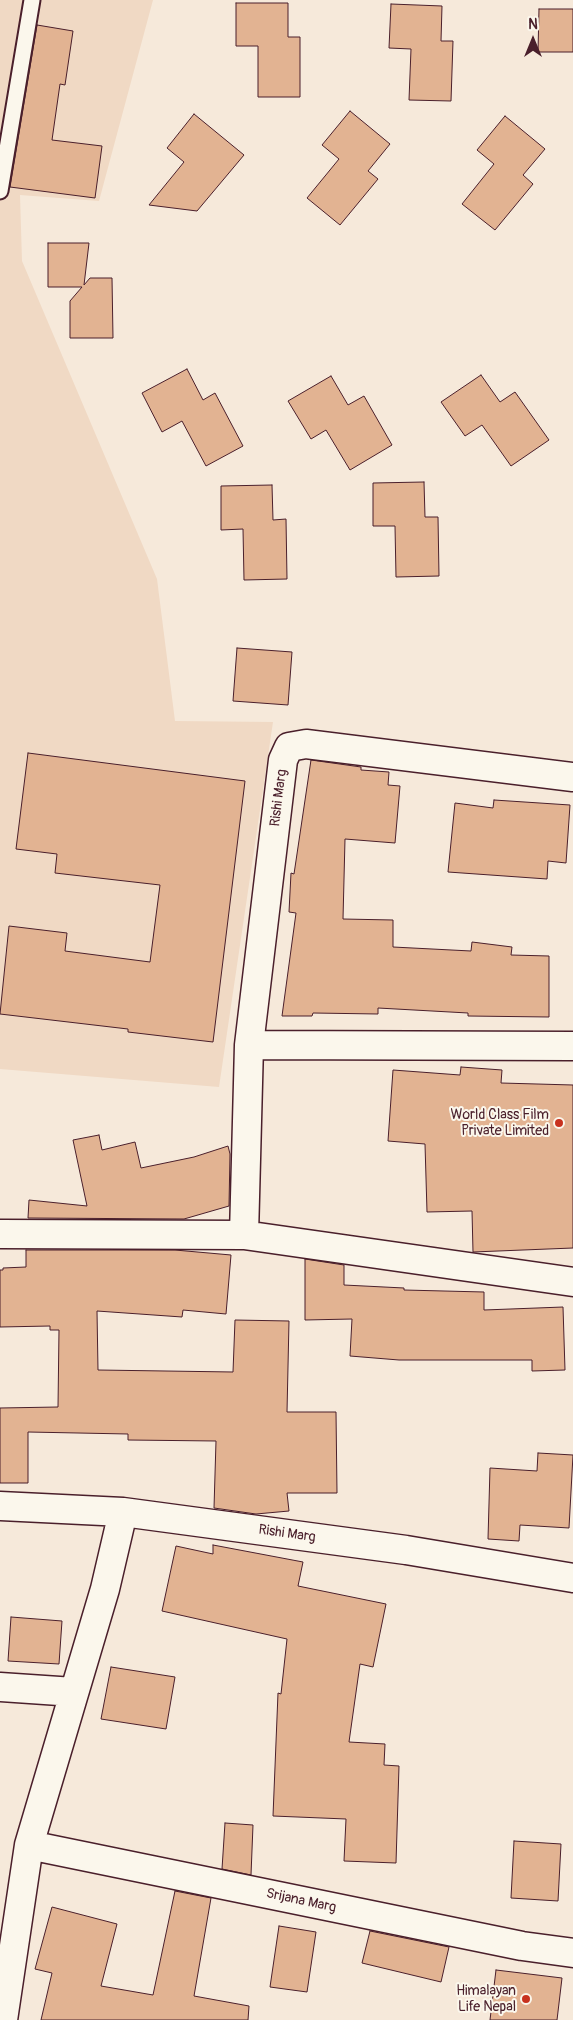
<!DOCTYPE html>
<style>
body{margin:0}
#map{position:relative;width:573px;height:2020px;overflow:hidden;background:#f6e9da;font-family:Pangolin,sans-serif}
canvas{display:block}
.north{position:absolute;left:508px;top:15px;width:50px;height:50px;-webkit-text-stroke:4px #fbf7ec;paint-order:stroke;rotate:0deg;font-size:14px;font-weight:700;line-height:20px;text-align:center;color:#4a1f2b}
.north::after{content:'';display:block;margin:auto;width:18px;height:22px;background:#4a1f2b;clip-path:polygon(50% 0,100% 100%,50% 72%,0 100%)}
</style>
<div id="map">
<canvas width="573" height="2020"></canvas>
<div class="north">N</div>
</div>
<script>
const g = document.querySelector('canvas').getContext('2d');
g.lineJoin = 'round';
function fill(path, color) {
  g.fillStyle = color;
  g.fill(path, 'evenodd');
}
function toPath(rows) {
  const path = new Path2D();
  for (const r of rows) {
    path.moveTo(r[0], r[1]);
    for (let i = 2; i < r.length; i += 2) path.lineTo(r[i], r[i + 1]);
  }
  return path;
}
function strokePath(path, color, width, dash) {
  g.strokeStyle = color;
  g.lineWidth = width;
  g.lineCap = dash ? 'butt' : 'round';
  g.setLineDash(dash || []);
  g.stroke(path);
}
function drawText(font, color, halo, rows, align = 'center') {
  g.font = font + ' Pangolin,sans-serif';
  g.lineWidth = 4;
  g.setLineDash([]);
  g.textBaseline = 'middle';
  g.strokeStyle = halo;
  g.fillStyle = color;
  for (const [text, x, y, turn = 0] of rows) {
    g.save();
    g.translate(x, y);
    g.rotate((+turn || 0) * Math.PI / 180);
    g.textAlign = isNaN(turn) ? turn : align;
    if (halo) g.strokeText(text, 0, 0);
    g.fillText(text, 0, 0);
    g.restore();
  }
}
const built = toPath([
 [0,0,153,0,99,201,20,195,22,261,157,579,175,721,273,722,219,1087,0,1069]
]);
const building = toPath([
 [236,3,288,3,288,37,300,37,300,97,258,97,258,46,236,46,236,3],
 [391,4,442,6,441,41,453,41,451,101,409,100,411,49,389,48,391,4],
 [539,9,573,9,573,52,538,52,539,9],
 [37,25,73,31,65,85,60,84,52,140,102,146,95,198,10,187,37,25],
 [350,111,390,144,368,171,378,179,340,225,307,198,339,159,322,145,350,111],
 [194,114,244,155,197,211,149,205,184,162,167,148,194,114],
 [505,116,545,149,523,175,533,184,495,230,462,204,494,164,477,150,505,116],
 [48,243,89,243,84,285,90,278,112,278,113,338,70,338,70,301,82,287,48,287,48,243],
 [187,369,203,400,215,393,243,446,206,466,182,421,162,432,142,393,187,369],
 [481,375,500,402,515,392,549,440,511,466,482,425,465,436,441,402,481,375],
 [331,376,348,405,364,396,392,445,350,470,326,430,311,439,288,401,331,376],
 [424,482,425,517,438,517,439,576,396,577,395,526,373,526,373,483,424,482],
 [272,485,273,520,286,519,287,579,244,580,243,529,221,530,221,486,272,485],
 [237,648,292,652,288,705,233,701,237,648],
 [28,753,245,781,213,1042,128,1032,128,1029,0,1014,9,926,67,933,65,951,150,962,160,885,55,873,57,854,16,849,28,753],
 [311,760,361,767,361,770,389,772,388,785,400,786,395,843,345,839,343,919,393,920,393,947,471,951,472,942,512,947,511,955,549,956,549,1017,468,1016,468,1013,378,1008,378,1014,313,1013,312,1016,282,1016,296,913,289,912,291,873,294,874,311,760],
 [494,800,570,805,566,863,548,861,547,879,448,872,455,803,493,808,494,800],
 [461,1067,502,1070,501,1083,573,1085,573,1248,473,1252,472,1211,427,1212,425,1144,388,1141,393,1070,460,1075,461,1067],
 [99,1135,102,1150,135,1142,141,1168,194,1157,228,1146,230,1154,229,1206,184,1219,28,1218,29,1200,87,1206,73,1140,99,1135],
 [26,1250,175,1250,231,1255,226,1314,183,1310,182,1317,97,1311,98,1370,233,1372,235,1320,289,1321,287,1412,336,1412,337,1493,287,1493,289,1511,256,1514,214,1508,216,1441,128,1440,128,1434,28,1432,28,1483,0,1483,0,1408,58,1407,59,1330,50,1330,50,1326,0,1327,0,1270,3,1270,3,1268,26,1267,26,1250],
 [305,1259,344,1265,344,1285,404,1288,404,1290,484,1292,484,1310,563,1307,565,1370,532,1371,532,1360,399,1360,350,1356,352,1319,305,1320,305,1259],
 [538,1453,573,1455,569,1528,520,1525,519,1541,488,1539,490,1468,537,1471,538,1453],
 [213,1545,303,1562,298,1586,386,1604,373,1667,360,1664,349,1742,385,1744,384,1765,399,1766,396,1863,344,1861,346,1819,273,1816,278,1693,281,1694,287,1639,162,1611,176,1546,213,1554,213,1545],
 [11,1617,62,1621,59,1664,8,1661,11,1617],
 [111,1667,175,1677,166,1729,101,1719,111,1667],
 [225,1823,253,1825,251,1875,222,1869,225,1823],
 [514,1841,561,1844,558,1901,511,1898,514,1841],
 [175,1891,211,1898,194,1996,249,2006,248,2020,41,2020,52,1973,35,1969,52,1907,117,1924,101,1986,153,1995,175,1891],
 [279,1926,316,1932,307,1992,270,1987,279,1926],
 [370,1931,449,1947,441,1982,362,1963,370,1931],
 [496,1970,562,1978,557,2020,490,2020,496,1970]
]);
const service = toPath([
 [0,191,32,0]
]);
const minor = toPath([
 [249,1045,573,1046],
 [0,1234,244,1235,573,1282],
 [244,1235,249,1045,283,760,289,747,306,744,573,777],
 [0,1506,123,1512,406,1550,573,1578],
 [0,1687,74,1692],
 [29,1845,522,1946,573,1953],
 [3,2020,29,1845,105,1589,123,1512]
]);
const markers = [
 [559,1123,5,"#c8321e"],
 [526,1999,5,"#c8321e"]
];
const streetNames = [
 ["Rishi Marg",279,798,-83],
 ["Rishi Marg",287,1534,8],
 ["Srijana Marg",301,1901,12]
];
const poiNames = [
 ["World Class Film",549,1115],
 ["Private Limited",549,1131],
 ["Himalayan",516,1991],
 ["Life Nepal",516,2007]
];
fill(built, '#f0d9c4');
fill(building, '#e2b392');
strokePath(building, '#4a1f2b', 1);
strokePath(service, '#4a1f2b', 19);
strokePath(minor, '#4a1f2b', 31);
strokePath(service, '#fbf7ec', 15);
strokePath(minor, '#fbf7ec', 28);
for (const [x, y, r, color] of markers) {
  const dot = new Path2D();
  dot.arc(x, y, r, 0, 2 * Math.PI);
  g.fillStyle = color;
  g.fill(dot);
  strokePath(dot, '#fbf7ec', 2);
}
drawText('14px', '#4a1f2b', '#fbf7ec', streetNames);
drawText('14px', '#4a1f2b', '#fbf7ec', poiNames, 'right');
</script>
